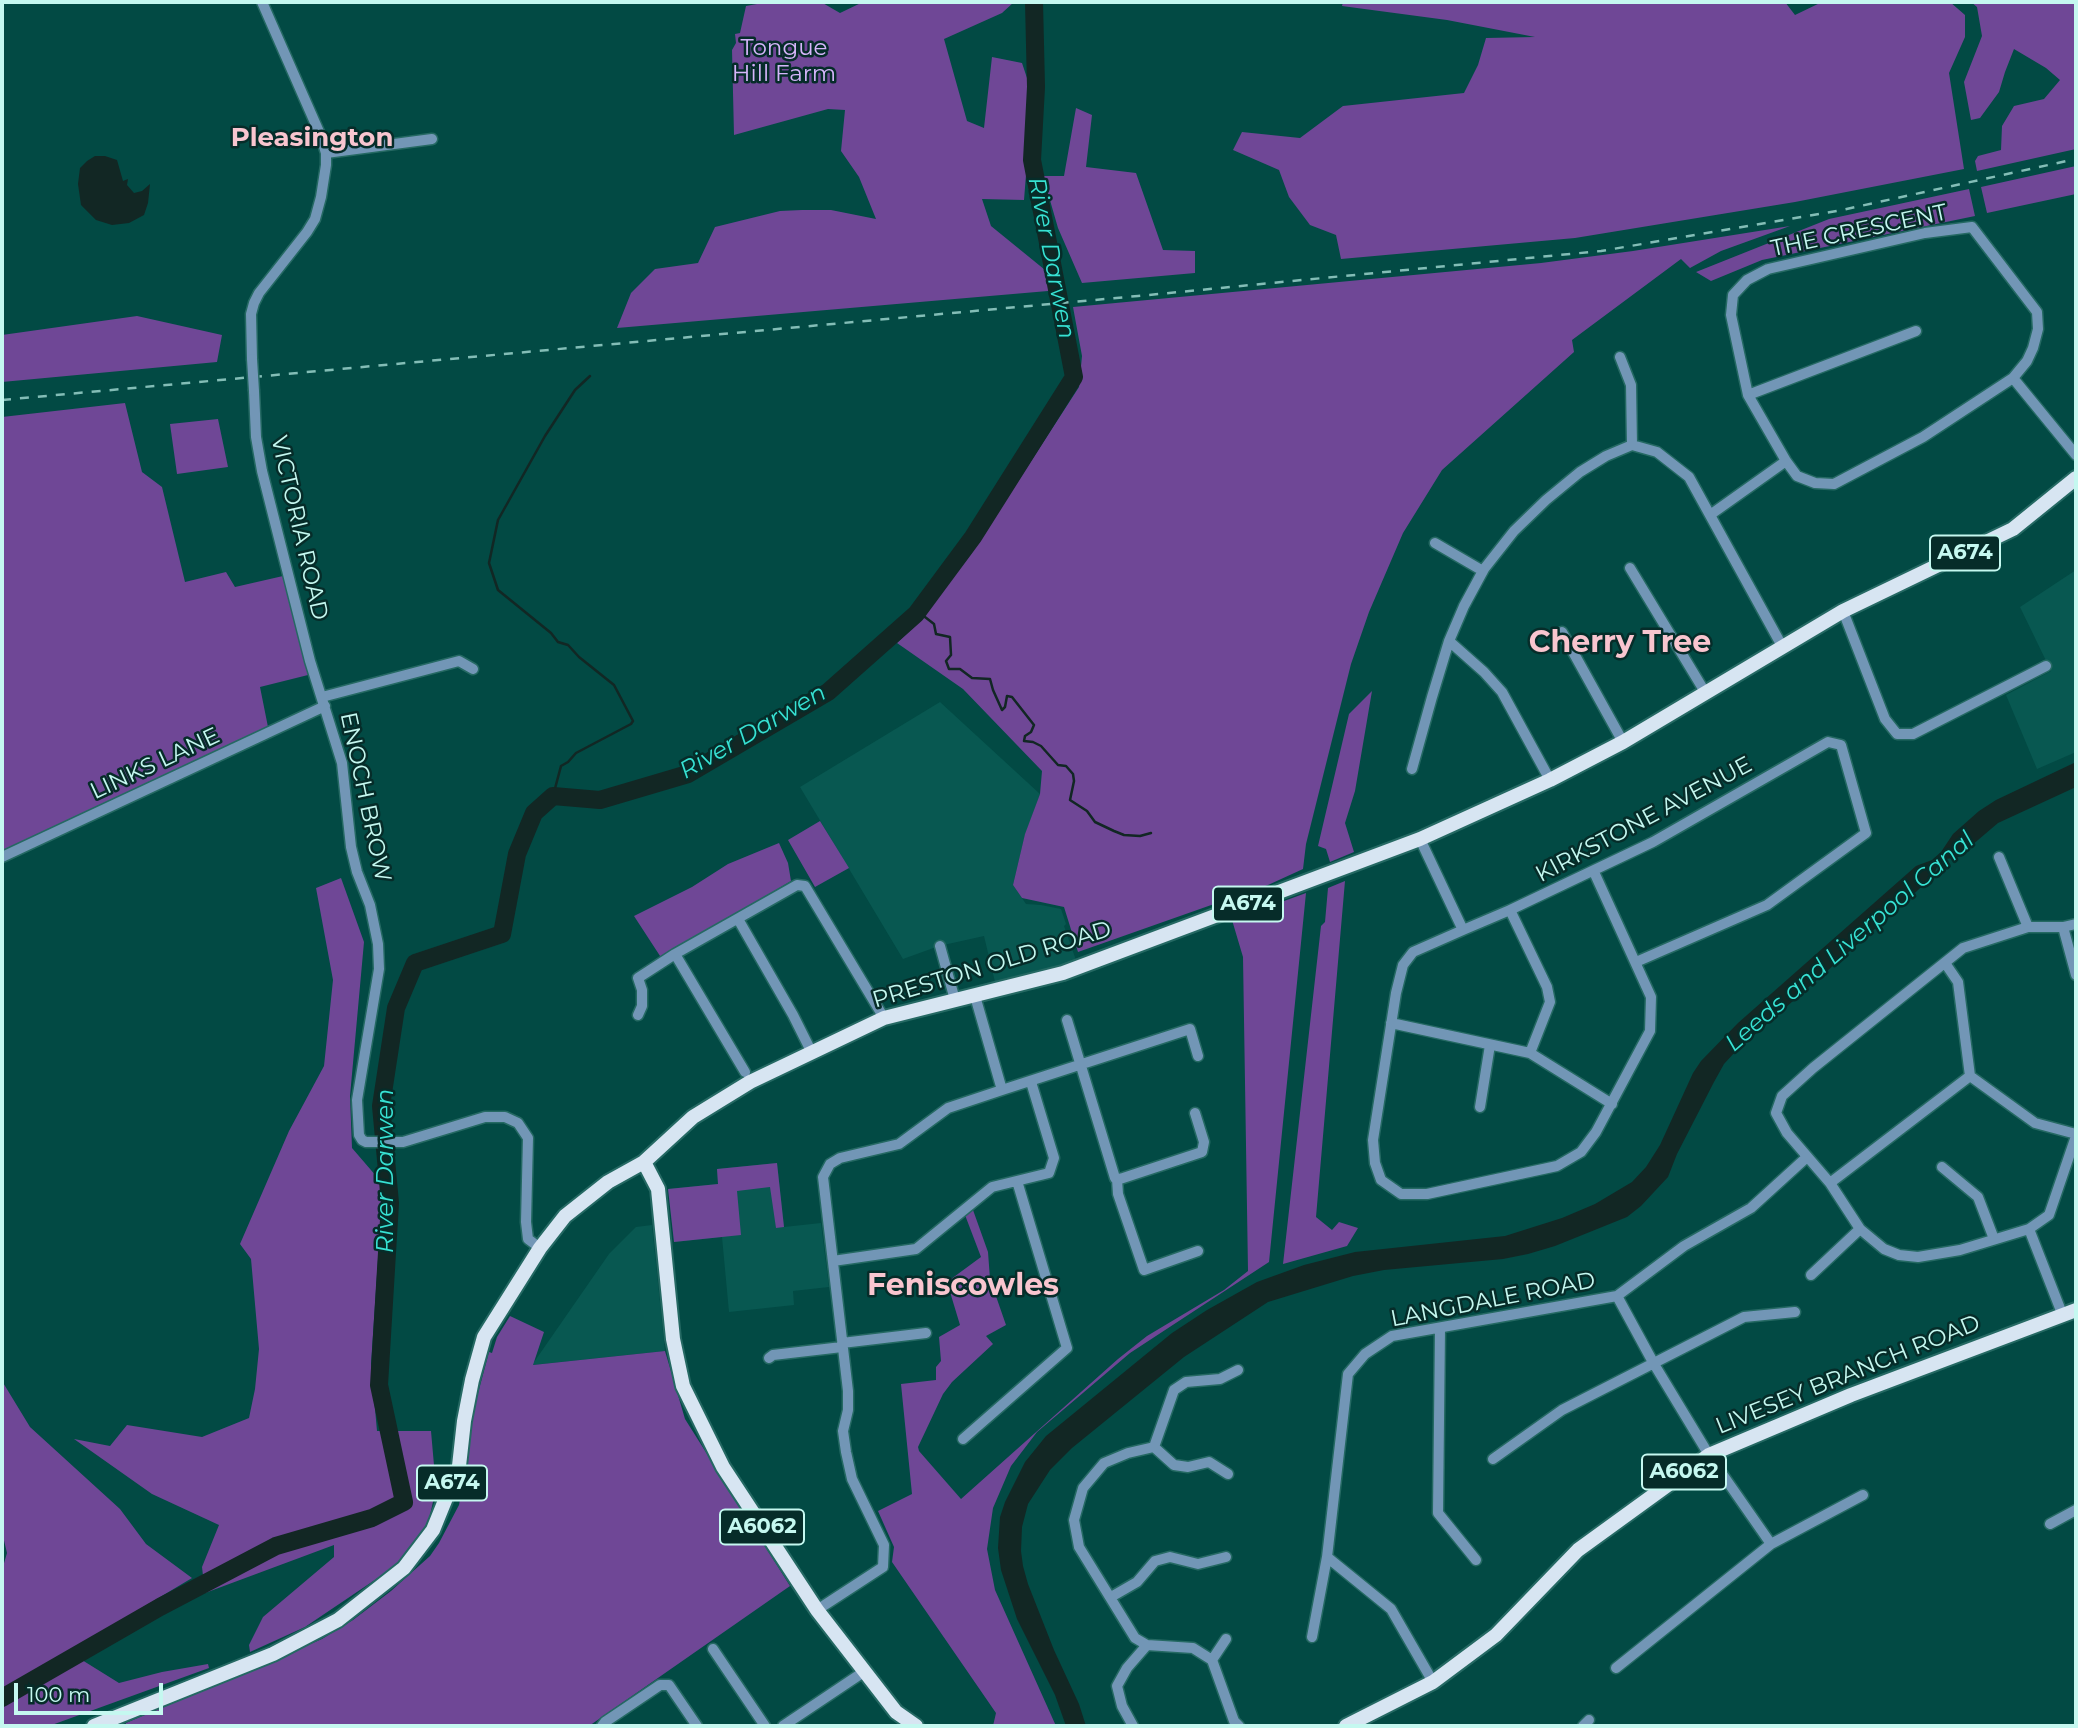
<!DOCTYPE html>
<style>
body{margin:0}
#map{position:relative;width:2078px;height:1728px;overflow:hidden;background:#024a44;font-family:Montserrat,sans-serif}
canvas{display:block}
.frame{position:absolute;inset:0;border:4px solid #c5f8f0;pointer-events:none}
.scale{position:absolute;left:14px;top:1683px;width:149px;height:32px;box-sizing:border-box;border:4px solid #c5f8f0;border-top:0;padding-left:9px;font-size:21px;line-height:24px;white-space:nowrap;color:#c5f8f0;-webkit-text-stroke:5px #062c29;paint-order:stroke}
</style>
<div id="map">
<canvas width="2078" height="1728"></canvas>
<div class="frame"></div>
<div class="scale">100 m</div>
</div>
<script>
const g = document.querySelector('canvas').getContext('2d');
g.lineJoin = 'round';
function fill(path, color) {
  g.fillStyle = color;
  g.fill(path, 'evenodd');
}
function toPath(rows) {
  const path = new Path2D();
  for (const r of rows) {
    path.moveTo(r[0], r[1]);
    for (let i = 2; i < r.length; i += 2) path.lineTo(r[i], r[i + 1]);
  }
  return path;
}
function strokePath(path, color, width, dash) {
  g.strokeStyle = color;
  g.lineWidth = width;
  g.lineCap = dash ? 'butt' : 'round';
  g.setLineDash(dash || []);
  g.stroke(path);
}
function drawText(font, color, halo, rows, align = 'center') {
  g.font = font + ' Montserrat,sans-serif';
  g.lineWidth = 5;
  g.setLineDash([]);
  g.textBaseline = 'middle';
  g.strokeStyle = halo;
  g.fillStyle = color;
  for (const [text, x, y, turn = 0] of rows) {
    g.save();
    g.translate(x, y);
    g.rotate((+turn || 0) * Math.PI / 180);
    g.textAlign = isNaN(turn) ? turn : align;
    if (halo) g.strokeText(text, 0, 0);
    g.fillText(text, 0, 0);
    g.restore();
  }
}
const built = toPath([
 [2076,570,2076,752,2037,769,2006,695,2051,671,2020,607],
 [940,702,1040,794,1025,835,1013,885,1026,904,1041,905,1061,909,1066,924,1064,926,1077,963,1045,974,1042,969,995,982,984,936,939,946,903,959,800,787],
 [777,1163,784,1227,821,1223,829,1287,793,1291,794,1305,729,1312,722,1237,674,1242,668,1189,718,1184,717,1169],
 [652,1225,665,1351,532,1365,609,1254,636,1227]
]);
const green = toPath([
 [768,2,821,2,840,13,863,2,1014,2,1002,13,944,39,967,121,984,128,992,57,1022,63,1032,93,1025,128,1026,175,1024,200,982,199,991,226,1050,274,1048,291,617,328,631,293,655,269,698,263,715,227,780,211,802,210,831,210,876,219,859,177,841,151,845,110,828,109,734,135,732,50,736,43,735,34,740,33,746,6],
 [1343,2,1785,2,1795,15,1822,2,1950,2,1965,15,1965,37,1949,73,1964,169,1795,202,1575,238,1341,259,1336,235,1310,225,1289,197,1279,170,1233,150,1242,132,1300,138,1343,106,1464,93,1478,65,1486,38,1535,37,1447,20,1342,6],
 [1971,2,2076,2,2076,149,1977,171,1975,161,1978,156,2001,150,2002,126,2014,106,2044,99,2060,80,2046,68,2014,49,2005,72,1999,92,1980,118,1971,120,1964,82,1982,36,1977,7],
 [1076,108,1092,115,1086,167,1136,173,1163,250,1195,251,1195,273,1082,283,1058,228,1043,176,1064,176],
 [2076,166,2076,194,1987,213,1981,187],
 [1969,189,1975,216,1762,260,1711,281,1696,272,1829,219],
 [1790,226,1721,251,1690,268,1681,259,1572,340,1574,352,1442,470,1403,533,1369,612,1351,664,1306,844,1303,869,1268,885,1078,952,1064,907,1022,898,1013,885,1025,834,1040,794,1042,771,963,689,897,643,914,627,971,554,1079,387,1082,356,1073,307,1541,263,1633,251],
 [137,316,222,335,217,362,2,382,2,335],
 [125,403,142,472,162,487,185,582,226,572,235,587,283,576,308,675,260,687,268,727,2,851,2,417],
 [218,419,228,467,177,474,170,424],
 [1372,691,1355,791,1345,823,1354,852,1330,862,1326,849,1318,846,1349,714],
 [820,821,849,868,815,887,788,840],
 [779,843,788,863,791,881,662,959,634,916,692,887,728,864],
 [341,878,364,942,350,1096,352,1148,383,1184,371,1364,377,1431,431,1431,436,1488,427,1529,397,1565,305,1627,250,1652,249,1645,263,1617,334,1557,334,1545,205,1593,202,1567,219,1525,152,1494,74,1439,110,1446,127,1425,202,1437,249,1418,255,1389,259,1349,251,1259,240,1244,289,1131,324,1066,333,980,316,888],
 [1345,881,1316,1217,1332,1230,1339,1222,1358,1228,1347,1246,1283,1264,1321,926,1325,922,1328,888],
 [1306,893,1269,1262,1130,1353,1037,1432,1011,1466,993,1508,987,1549,995,1590,1056,1726,993,1726,996,1713,892,1562,894,1547,878,1511,912,1494,901,1384,936,1380,936,1367,941,1361,939,1337,960,1325,947,1282,981,1257,965,1215,973,1210,988,1252,990,1279,1006,1325,986,1336,993,1344,952,1382,943,1394,918,1447,919,1451,961,1499,1118,1359,1147,1336,1224,1290,1248,1271,1243,957,1232,920],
 [777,1163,784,1227,776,1228,770,1187,737,1191,741,1235,674,1242,668,1189,718,1184,717,1169],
 [510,1316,544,1332,533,1365,665,1351,685,1419,790,1586,589,1726,125,1726,126,1723,322,1639,353,1620,391,1591,430,1556,439,1543,459,1505,468,1454,473,1412,489,1352,492,1353,497,1337],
 [2,1381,30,1427,120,1509,146,1544,192,1578,13,1685,3,1689,2,1570,7,1553,2,1532],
 [82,1660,119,1683,162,1672,208,1664,209,1668,49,1726,2,1726,2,1702]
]);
const water = toPath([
 [95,156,105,156,117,160,123,181,128,179,127,185,134,193,142,191,150,184,148,203,144,215,129,223,112,225,96,220,81,205,78,184,80,168,87,161],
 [2076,762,2076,787,1998,823,1958,857,1946,859,1937,867,1934,875,1901,906,1735,1052,1724,1064,1714,1082,1677,1154,1668,1177,1641,1206,1627,1217,1555,1246,1528,1254,1503,1259,1384,1270,1353,1276,1268,1302,1184,1357,1072,1448,1050,1470,1028,1504,1022,1527,1021,1551,1023,1566,1028,1584,1054,1650,1079,1704,1086,1726,1066,1726,1055,1695,1017,1619,1001,1570,998,1548,1000,1517,1005,1502,1025,1462,1046,1436,1172,1333,1207,1310,1257,1282,1304,1265,1355,1252,1505,1236,1562,1218,1595,1204,1632,1182,1646,1167,1660,1145,1693,1073,1701,1061,1738,1023,1916,866,1932,860,1941,852,1953,834,1979,811,1996,800]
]);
const stream = toPath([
 [916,614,925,617,934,624,936,634,950,637,951,655,946,661,949,669,960,669,972,678,990,679,993,690,1002,710,1005,707,1007,696,1012,697,1034,725,1031,732,1025,736,1024,741,1033,742,1041,746,1058,765,1066,766,1073,774,1074,781,1070,800,1087,811,1095,822,1114,831,1124,835,1140,836,1151,833],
 [553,796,561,766,568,762,576,753,631,724,633,721,614,685,579,657,568,645,558,642,551,633,498,590,489,563,498,520,545,436,575,390,590,376]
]);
const river = toPath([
 [2,1698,160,1607,276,1546,372,1518,404,1502,379,1385,390,1203,381,1106,396,1008,415,963,502,934,517,854,534,813,553,796,600,800,688,774,828,692,916,614,973,537,1074,377,1032,160,1036,87,1034,2]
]);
const street = toPath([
 [326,153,432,139],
 [1972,227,2037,312,2038,329,2033,348,2027,361,2013,378,1923,437,1834,484,1815,483,1797,476,1786,461,1748,395,1731,315,1733,295,1747,280,1768,269,1925,233,1972,227],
 [1620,357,1631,385,1632,445],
 [252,359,251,314,254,303,259,293,307,232,315,219,321,197,326,165,326,153,320,134,262,2],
 [2013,378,2076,455],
 [254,391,256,437,262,471,310,661,342,763,351,847,357,872,370,905,378,944,379,969,357,1100,359,1135,362,1140,366,1142,403,1142,485,1117,505,1117,518,1123,528,1138,526,1222,528,1239,540,1248],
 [1748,395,1916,331],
 [1710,515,1786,461],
 [1435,543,1483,571],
 [1630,568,1705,692],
 [1843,611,1885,719,1897,734,1913,734,2046,666],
 [1562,632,1623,742],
 [1449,641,1484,672,1502,692,1550,780],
 [322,697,459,661,473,669],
 [1412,769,1432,697,1449,641,1464,606,1484,569,1514,531,1546,500,1580,472,1606,456,1632,445,1657,452,1689,477,1782,646],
 [1420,839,1463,930,1413,952,1403,965,1396,993,1373,1140,1375,1163,1381,1180,1401,1194,1427,1194,1557,1166,1581,1152,1596,1132,1650,1031,1651,997,1594,872],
 [2,857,325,706],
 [1999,857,2028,927],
 [1510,910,1547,987,1550,1002,1530,1053],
 [738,919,793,1015,812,1053],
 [2076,924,2063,927,2028,927,1963,948,1813,1068,1782,1096,1776,1113,1787,1133,1830,1183,1860,1229,1884,1249,1899,1255,1918,1257,1960,1250,2029,1229,2049,1215,2076,1136],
 [2063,927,2076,975],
 [1463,930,1510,910,1653,842,1828,742,1841,745,1866,833,1767,905,1636,962],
 [940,946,955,1000],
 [675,954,745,1072],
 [1945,963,1958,982,1970,1076,2035,1123,2076,1134],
 [638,1015,642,1006,642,990,638,978,675,954,797,885,805,886,884,1018],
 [1067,1020,1115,1178,1120,1179,1202,1152,1204,1142,1195,1113],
 [1391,1023,1530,1053,1612,1104],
 [1002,1090,1190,1029,1198,1056],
 [1480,1107,1490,1045],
 [1942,1167,1978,1197,1994,1239],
 [1117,1179,1118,1194,1144,1270,1198,1251],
 [1830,1183,1970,1076],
 [2029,1229,2063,1316],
 [833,1261,916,1249,992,1187,1049,1173,1054,1158,1031,1082],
 [1811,1275,1860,1229],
 [1617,1296,1684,1246,1751,1208,1807,1157],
 [1440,1329,1438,1513,1476,1560],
 [842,1343,926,1333],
 [769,1358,773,1355,842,1347],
 [1238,1370,1220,1379,1186,1382,1174,1390,1154,1447,1128,1453,1104,1463,1083,1488,1074,1520,1079,1547,1135,1638,1147,1645,1193,1648,1212,1660,1234,1721,1239,1726],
 [963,1439,1067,1348,1017,1181],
 [1154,1447,1174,1465,1188,1467,1209,1462,1228,1474],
 [1493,1459,1562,1410,1744,1317,1795,1312],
 [2050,1524,2076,1510],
 [1111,1597,1137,1582,1155,1561,1170,1557,1198,1564,1226,1557],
 [817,1610,883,1567,884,1545,852,1479,846,1452,843,1431,848,1410,848,1391,823,1177,830,1164,840,1158,899,1144,948,1108,1002,1090,975,996],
 [1312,1637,1327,1557],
 [713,1649,765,1726],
 [1212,1660,1226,1639],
 [1616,1668,1771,1544,1863,1495],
 [1433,1682,1391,1609,1327,1557,1348,1374,1365,1354,1392,1336,1617,1296,1654,1364,1709,1455,1771,1544],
 [602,1726,605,1722,660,1685,669,1685,697,1726],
 [783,1726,865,1671],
 [1133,1726,1122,1706,1117,1686,1127,1668,1147,1645],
 [1583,1726,1589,1720]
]);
const primary = toPath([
 [644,1162,658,1189,673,1339,683,1386,723,1467,817,1610,896,1712,916,1726],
 [94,1726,273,1654,338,1620,404,1568,433,1530,459,1466,464,1421,472,1380,484,1337,540,1248,565,1216,608,1182,644,1162,693,1117,750,1082,884,1018,1063,973,1420,839,1550,780,1623,742,1843,611,2013,529,2076,478],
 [1346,1726,1433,1682,1496,1635,1578,1550,1709,1455,1851,1395,2076,1310]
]);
const rail = toPath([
 [2,400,1138,296,1601,251,1842,210,2076,159]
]);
const streetBridge = toPath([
 [252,359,254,391]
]);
const shields = [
 [1965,553,70],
 [1248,904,70],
 [1684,1472,84],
 [452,1483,70],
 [762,1527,84]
];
const shieldNames = [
 ["A674",1965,553],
 ["A674",1248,904],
 ["A6062",1684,1472],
 ["A674",452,1483],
 ["A6062",762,1527]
];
const parkNames = [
 ["Tongue",784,48],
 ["Hill Farm",784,74]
];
const streetNames = [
 ["THE CRESCENT",1859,231,-12],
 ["VICTORIA ROAD",299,528,77],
 ["LINKS LANE",155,764,-25],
 ["ENOCH BROW",365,797,78],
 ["KIRKSTONE AVENUE",1644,820,-28],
 ["PRESTON OLD ROAD",992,965,-17],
 ["LANGDALE ROAD",1493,1300,-11],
 ["LIVESEY BRANCH ROAD",1848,1375,-22]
];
const waterNames = [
 ["River Darwen",1051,258,79],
 ["River Darwen",753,732,-30],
 ["Leeds and Liverpool Canal",1850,942,-41],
 ["River Darwen",386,1171,-90]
];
const quarterNames = [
 ["Pleasington",312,138]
];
const districtNames = [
 ["Cherry Tree",1620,643],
 ["Feniscowles",963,1286]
];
fill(built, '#085851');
fill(green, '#6f4796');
fill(water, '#122724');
strokePath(stream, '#122724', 2.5);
strokePath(river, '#122724', 18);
strokePath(street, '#256963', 13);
strokePath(primary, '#256963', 18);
strokePath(street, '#7296b6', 10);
strokePath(primary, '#d7e5f2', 14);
strokePath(rail, '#83bdb6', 2.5, [9, 9]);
strokePath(streetBridge, '#256963', 13, []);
strokePath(streetBridge, '#7296b6', 10);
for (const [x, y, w] of shields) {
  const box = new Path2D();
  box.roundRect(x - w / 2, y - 17.5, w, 35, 5);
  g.fillStyle = '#062c29';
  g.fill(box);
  strokePath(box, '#c5f8f0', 2);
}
drawText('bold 21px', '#c5f8f0', null, shieldNames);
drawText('23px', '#d6b5fb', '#062c29', parkNames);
drawText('23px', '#c5f8f0', '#062c29', streetNames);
drawText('italic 24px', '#37e2d3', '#062c29', waterNames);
drawText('bold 26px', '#f9c5cf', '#062c29', quarterNames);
drawText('bold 30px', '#f9c5cf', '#062c29', districtNames);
</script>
